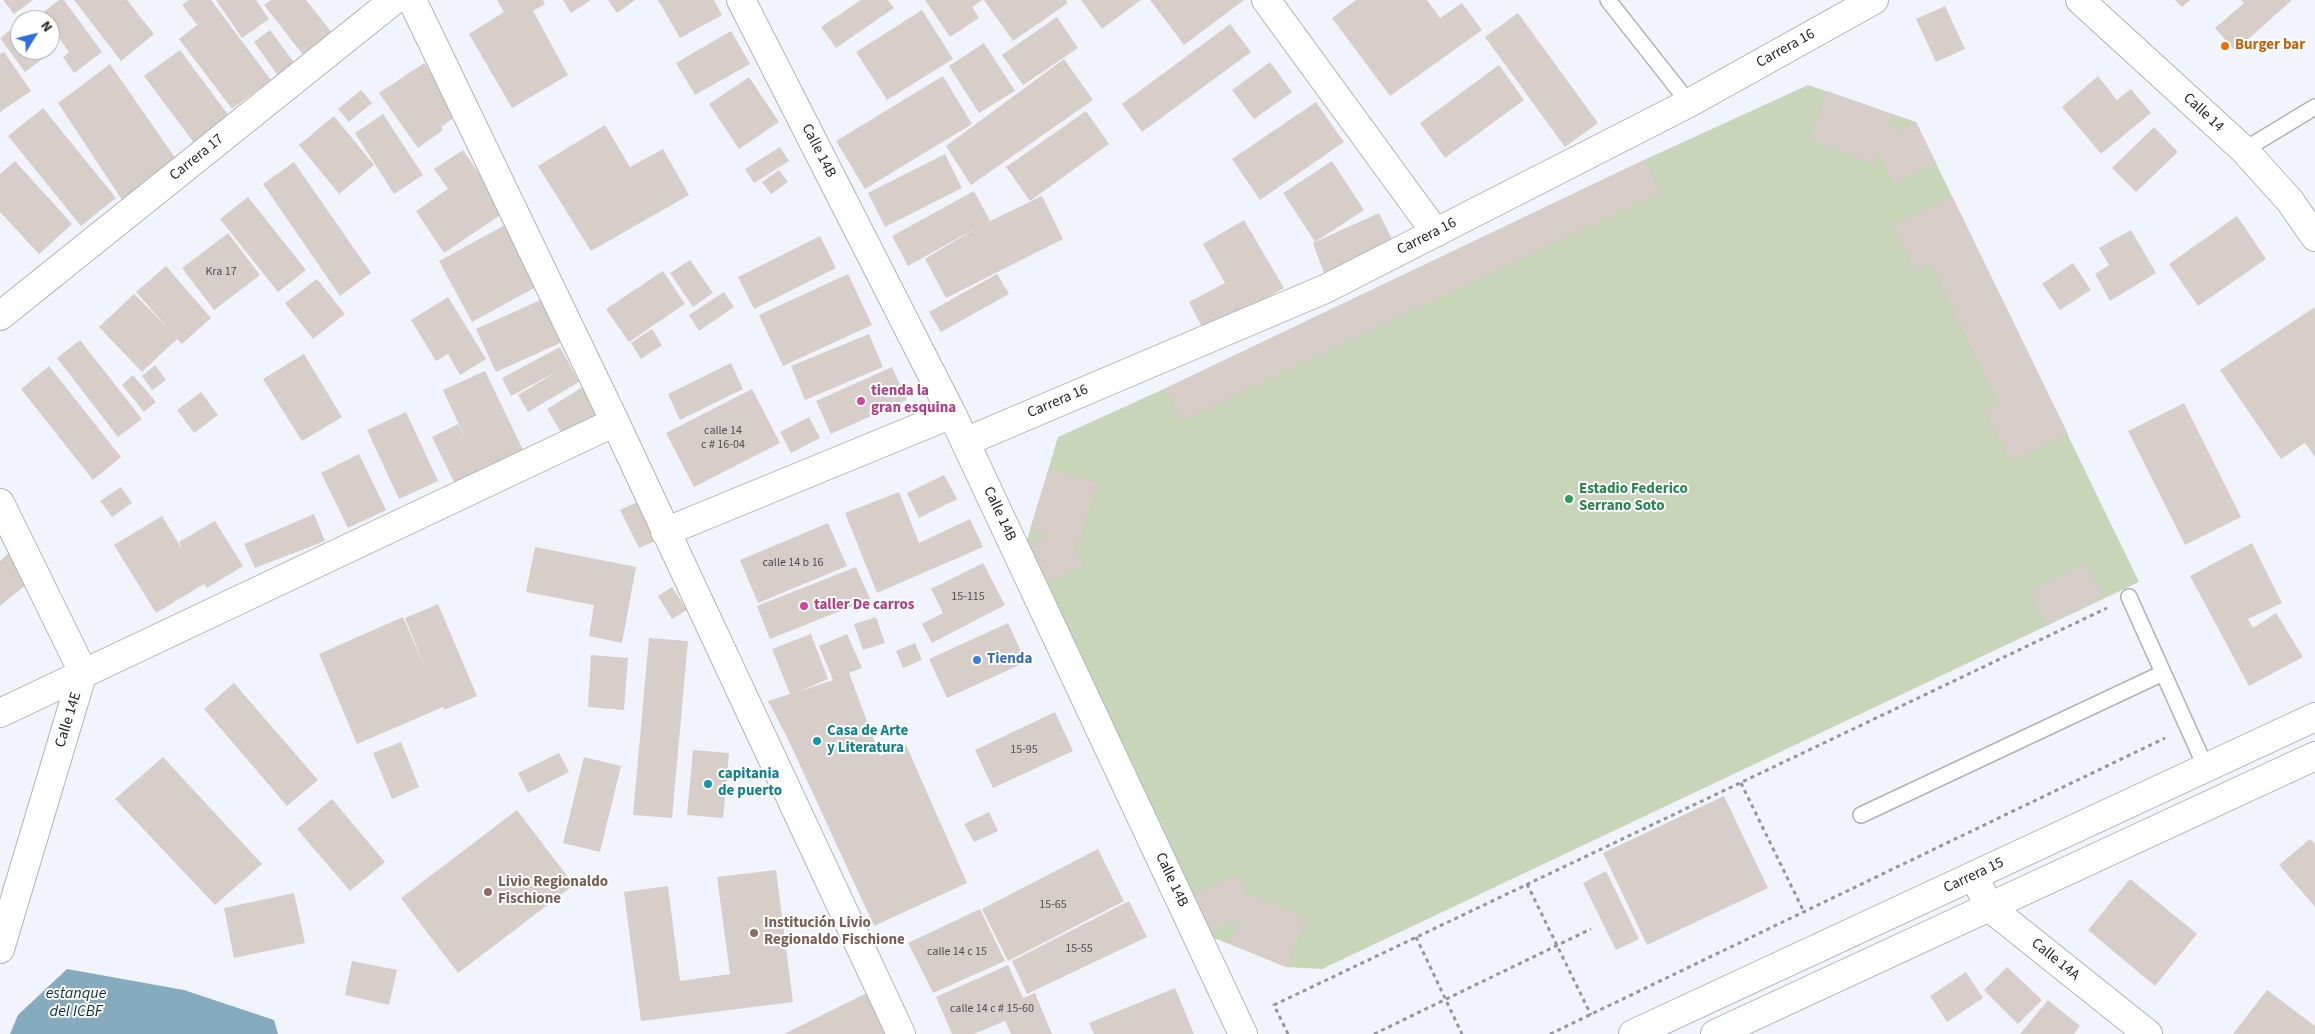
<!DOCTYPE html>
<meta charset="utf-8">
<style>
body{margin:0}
#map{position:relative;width:2315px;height:1034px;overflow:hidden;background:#f2f4fd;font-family:"Source Sans 3",sans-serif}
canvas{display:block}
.north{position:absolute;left:10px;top:10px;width:50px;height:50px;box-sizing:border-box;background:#fff;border:1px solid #a7a7a9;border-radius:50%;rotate:54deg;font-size:14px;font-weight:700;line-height:20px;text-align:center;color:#232427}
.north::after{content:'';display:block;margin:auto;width:18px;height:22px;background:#2e6ddb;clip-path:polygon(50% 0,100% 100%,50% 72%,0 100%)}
</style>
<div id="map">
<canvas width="2315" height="1034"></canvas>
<div class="north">N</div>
</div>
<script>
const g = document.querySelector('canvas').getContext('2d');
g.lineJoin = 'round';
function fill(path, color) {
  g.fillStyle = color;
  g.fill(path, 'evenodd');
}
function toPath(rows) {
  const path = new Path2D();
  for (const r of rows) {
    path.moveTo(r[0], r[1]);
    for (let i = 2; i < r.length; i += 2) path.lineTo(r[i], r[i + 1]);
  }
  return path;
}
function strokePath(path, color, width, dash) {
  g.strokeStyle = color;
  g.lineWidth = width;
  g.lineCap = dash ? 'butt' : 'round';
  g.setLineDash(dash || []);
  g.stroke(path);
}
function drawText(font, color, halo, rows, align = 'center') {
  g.font = font + ' "Source Sans 3",sans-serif';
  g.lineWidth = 4;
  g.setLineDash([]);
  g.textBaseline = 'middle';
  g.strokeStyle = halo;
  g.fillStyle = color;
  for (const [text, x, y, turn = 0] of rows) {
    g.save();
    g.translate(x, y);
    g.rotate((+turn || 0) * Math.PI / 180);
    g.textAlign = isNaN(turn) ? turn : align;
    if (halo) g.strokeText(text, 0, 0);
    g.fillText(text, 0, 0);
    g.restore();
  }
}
const green = toPath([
 [1808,85,1916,122,2139,582,1322,969,1286,967,1214,938,1025,547,1058,437,1166,388,1644,160]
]);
const water = toPath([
 [67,969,184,990,274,1020,278,1034,10,1034,18,1015]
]);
const building = toPath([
 [3,0,33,0,14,14],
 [59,0,64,0,102,52,74,73,63,57,69,52,50,26,50,20,45,20,41,14],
 [74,0,127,0,154,34,121,61],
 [189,0,211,0,271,80,232,109,179,39,197,25,182,5],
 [216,0,256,0,269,19,242,38],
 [271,0,306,0,333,34,304,56,264,5],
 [497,0,543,0,545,4,533,11,568,75,512,108,469,34,504,12],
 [563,0,591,0,571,13],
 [608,0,635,0,617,13],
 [658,0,714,0,722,15,680,38],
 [861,0,888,0,894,8,836,48,821,27],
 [925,0,982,0,972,7,979,18,950,37],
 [984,0,1066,0,1068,3,1013,41],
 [1081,0,1141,0,1102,29],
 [1150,0,1244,0,1184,45],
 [1356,0,1427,0,1440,18,1462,3,1482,30,1390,96,1332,18],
 [2175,0,2190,0,2182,7],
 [2241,0,2292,0,2235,51,2215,28,2244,3],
 [1945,6,1965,49,1936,62,1916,19],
 [922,10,953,59,887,100,856,52],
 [1518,13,1598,123,1565,147,1485,37],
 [1057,17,1078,48,1023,85,1002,55],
 [20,22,20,50,50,50,50,41,56,49,25,72,0,38],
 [1230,24,1251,52,1142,132,1122,104],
 [270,30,299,69,282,81,254,42],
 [731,31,750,64,695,95,676,63],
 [984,43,1015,91,979,113,949,66],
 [180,50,229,116,194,143,144,76],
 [4,52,31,91,0,112,0,54],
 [1064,59,1093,100,971,185,946,146],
 [1270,62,1292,92,1254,119,1232,90],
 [424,63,459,114,441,127,443,130,418,148,379,93],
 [110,64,180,165,126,206,58,103],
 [1499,65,1524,100,1445,158,1420,123],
 [943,76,972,124,865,189,836,141],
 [2098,76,2117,100,2131,89,2151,113,2101,154,2062,107],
 [749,77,779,122,739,149,709,104],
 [361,90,372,103,349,122,338,109],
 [1827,91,1892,114,1888,125,1901,130,1916,122,1936,163,1894,184,1878,152,1874,164,1810,140],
 [1316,102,1344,142,1260,200,1232,159],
 [43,108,116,198,81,226,8,136],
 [1086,111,1109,144,1030,201,1006,167],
 [383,114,423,175,394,194,355,133],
 [334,116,374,165,339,194,299,145],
 [605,125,630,167,663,149,689,195,591,251,538,166],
 [2154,127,2178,152,2136,192,2112,168],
 [780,147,789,161,754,183,745,169],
 [463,150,505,212,444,253,416,211,448,189,434,169],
 [945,154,962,188,885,227,868,193],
 [1644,160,1660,193,1182,421,1166,388],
 [15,161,72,224,39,254,0,212,0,174],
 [1332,161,1364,210,1315,242,1283,193],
 [294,162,371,273,340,296,263,184],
 [779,170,788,182,771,194,762,182],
 [974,191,990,221,984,224,1042,196,1063,239,946,298,925,259,978,227,908,266,892,236],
 [1952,196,2068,434,2011,462,1985,410,1999,403,1931,264,1916,272,1893,225],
 [248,197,306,270,278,292,220,219],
 [1379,213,1397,249,1328,284,1313,243],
 [2237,216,2266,259,2198,306,2169,264],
 [1244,220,1284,288,1205,333,1189,302,1225,283,1203,244],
 [505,225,538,286,472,322,439,261],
 [2131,230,2156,273,2110,301,2095,274,2109,265,2099,248],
 [228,233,260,275,214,310,182,268],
 [820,236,836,268,754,309,738,277],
 [690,260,713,293,693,307,670,273],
 [2073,263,2091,290,2060,310,2042,284],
 [166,266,211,318,182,344,177,339,142,372,99,327,134,294,167,327,136,292],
 [663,271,685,304,629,342,606,309],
 [848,274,872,325,783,366,759,315],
 [997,274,1009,294,941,332,929,312],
 [317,279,345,314,313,339,285,303],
 [724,292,734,307,699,331,689,315],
 [549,296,569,339,496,372,476,329],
 [448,297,486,359,460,375,448,354,436,361,411,320],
 [2315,307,2315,457,2305,443,2281,459,2220,370],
 [652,329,662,345,641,359,631,343],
 [869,334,883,367,805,400,791,366],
 [80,340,142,419,118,437,57,358],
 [560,347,579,382,528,412,518,395,558,371,511,396,502,378],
 [304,354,342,417,302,441,263,379],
 [731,363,743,389,680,420,668,394],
 [155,365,166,380,152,390,142,376],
 [49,366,121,457,93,480,21,389],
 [892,367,907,400,831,434,816,401],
 [485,371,526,456,457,488,432,437,458,424,467,442,443,390],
 [133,375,156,402,144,412,122,385],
 [586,385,603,413,564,437,547,409],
 [752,389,780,443,694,487,666,433],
 [201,392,218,415,194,433,177,410],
 [2184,403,2241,517,2185,545,2128,431],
 [406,412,438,481,399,499,367,430],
 [809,417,820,438,791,453,780,432],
 [359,454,386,510,348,528,321,473],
 [1049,468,1097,483,1078,544,1072,543,1083,565,1045,585,1025,547,1048,535,1030,529],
 [944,475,957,499,919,518,907,493],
 [121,487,132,503,112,517,100,501],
 [899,492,919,543,970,519,983,547,877,593,845,513],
 [637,502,655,541,639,548,620,510],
 [314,514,325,541,255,568,244,544],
 [162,516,183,551,179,542,215,521,243,566,207,588,204,584,156,613,114,545],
 [828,523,847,566,758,603,740,560],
 [2252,543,2282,603,2248,619,2253,628,2276,613,2303,657,2249,686,2190,576],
 [535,547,636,567,622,643,589,636,594,605,526,592],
 [11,551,34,578,0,606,0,561],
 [983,563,1005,605,932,643,922,624,943,613,931,589],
 [2086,564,2103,598,2046,625,2030,590],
 [856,567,870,599,770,639,757,606],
 [672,587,687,610,672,619,658,596],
 [438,604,477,696,444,710,443,707,357,744,319,654,403,617,426,670,405,618],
 [876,617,885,643,863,650,854,624],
 [1008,623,1026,662,947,698,929,659],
 [811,634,828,679,798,692,833,680,819,646,847,634,862,668,849,673,880,756,906,745,967,883,874,926,787,737,768,701,790,694,772,649],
 [649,638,688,641,672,818,633,815],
 [915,643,922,660,903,668,896,651],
 [591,655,628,658,624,710,588,707],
 [234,683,318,780,287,806,204,709],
 [1055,712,1073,751,993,788,975,750],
 [401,742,419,787,392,799,373,753],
 [693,750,729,753,723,818,687,815],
 [559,753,569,772,528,793,518,773],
 [163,757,262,864,215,905,115,799],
 [584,757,621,766,600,852,563,843],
 [1724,796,1768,888,1647,945,1603,853],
 [332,799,385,862,350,891,297,829],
 [517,810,574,885,458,973,401,898],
 [989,812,998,831,974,842,964,824],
 [2310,839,2315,844,2315,907,2279,865],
 [1098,849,1124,901,1008,961,982,909],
 [776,870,793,1002,641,1021,624,892,668,886,680,981,730,974,717,877],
 [1606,871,1639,939,1616,950,1583,883],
 [1236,874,1248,898,1250,894,1306,917,1286,967,1229,943,1240,918,1210,932,1192,896],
 [2130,879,2197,934,2155,986,2088,930],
 [294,893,305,943,234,958,224,908],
 [1129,901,1147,937,1027,994,1012,961],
 [980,909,1005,961,933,993,908,943],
 [352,961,397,970,389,1005,345,995],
 [1008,965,1023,998,1035,993,1052,1034,1011,1034,1005,1021,974,1034,952,1034,936,997],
 [2007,967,2042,1000,2018,1024,1984,990],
 [1966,972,1983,998,1947,1022,1930,996],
 [1175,988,1194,1034,1094,1034,1089,1023],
 [2267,990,2315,1026,2315,1034,2233,1034],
 [871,991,892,1034,784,1034],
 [2048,1000,2080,1026,2074,1034,2020,1034]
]);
const path = toPath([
 [1741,783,1804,912],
 [1527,884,1591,1015],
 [1416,937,1462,1034],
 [1288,1034,1274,1005,2107,608],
 [1374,1034,1591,929],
 [1550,1034,2165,738]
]);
const lane = toPath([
 [1608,0,1689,103],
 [2244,150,2315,107],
 [2129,597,2206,768],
 [1861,815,2163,673]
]);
const street = toPath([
 [412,0,615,422,901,1034],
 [741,0,952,414,1243,1034],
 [1266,0,1436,233],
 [2080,0,2244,150,2290,201,2315,237],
 [0,316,394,0],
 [965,442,1325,289,1689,103,1874,0],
 [0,503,83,672,0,949],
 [665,532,952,414],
 [0,713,615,422],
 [1974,876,1989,907,2148,1034]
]);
const secondary = toPath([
 [1633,1034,2315,717],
 [1715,1034,2315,756]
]);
const markers = [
 [2225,46,5,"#e8710a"],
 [861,401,5,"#d1479c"],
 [1569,499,5,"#2e9e5b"],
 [804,606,5,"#d1479c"],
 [977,660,5,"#3f7fe0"],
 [817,741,5,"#0f9aa8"],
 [708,784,5,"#0f9aa8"],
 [488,892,5,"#8d6e63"],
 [754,933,5,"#8d6e63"]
];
const numberNames = [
 ["Kra 17",221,272],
 ["calle 14",723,431],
 ["c # 16-04",723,445],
 ["calle 14 b 16",793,563],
 ["15-115",968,597],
 ["15-95",1024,750],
 ["15-65",1053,905],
 ["15-55",1079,949],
 ["calle 14 c 15",957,952],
 ["calle 14 c # 15-60",992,1009]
];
const foodNames = [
 ["Burger bar",2235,46]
];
const streetNames = [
 ["Carrera 16",1786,49,-29],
 ["Calle 14",2203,113,43],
 ["Calle 14B",818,151,63],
 ["Carrera 17",197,158,-39],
 ["Carrera 16",1427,237,-27],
 ["Carrera 16",1058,402,-23],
 ["Calle 14B",999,514,65],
 ["Calle 14E",69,720,-73],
 ["Carrera 15",1974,876,-25],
 ["Calle 14B",1171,880,65],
 ["Calle 14A",2055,960,39]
];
const hotelNames = [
 ["tienda la",871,392],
 ["gran esquina",871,409],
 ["taller De carros",814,606]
];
const leisureNames = [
 ["Estadio Federico",1579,490],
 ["Serrano Soto",1579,507]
];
const shopNames = [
 ["Tienda",987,660]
];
const cultureNames = [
 ["Casa de Arte",827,732],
 ["y Literatura",827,749],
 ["capitania",718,775],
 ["de puerto",718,792]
];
const educationNames = [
 ["Livio Regionaldo",498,883],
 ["Fischione",498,900],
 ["Institución Livio",764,924],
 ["Regionaldo Fischione",764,941]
];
const waterNames = [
 ["estanque",76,994],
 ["del ICBF",76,1012]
];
fill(green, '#c8d5b9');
fill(water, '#87abbe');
fill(building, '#d7cec9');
strokePath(lane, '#b0b1ba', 18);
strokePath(street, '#b0b1ba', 30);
strokePath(secondary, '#b0b1ba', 30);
strokePath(path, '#94969c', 3, [4, 4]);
strokePath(lane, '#fff', 15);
strokePath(street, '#fff', 28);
strokePath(secondary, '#fff', 28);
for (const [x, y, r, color] of markers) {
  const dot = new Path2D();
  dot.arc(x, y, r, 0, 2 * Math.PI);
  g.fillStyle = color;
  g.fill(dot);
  strokePath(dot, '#fff', 2);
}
drawText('12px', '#504e50', null, numberNames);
drawText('bold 15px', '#c56008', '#fff', foodNames, 'left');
drawText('15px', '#232427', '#fff', streetNames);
drawText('bold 15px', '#b23c85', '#fff', hotelNames, 'left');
drawText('bold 15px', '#27864d', '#fff', leisureNames, 'left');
drawText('bold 15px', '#366cbe', '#fff', shopNames, 'left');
drawText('bold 15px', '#0d838f', '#fff', cultureNames, 'left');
drawText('bold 15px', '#785e54', '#fff', educationNames, 'left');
drawText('italic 16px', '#0d2e3d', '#fff', waterNames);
</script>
